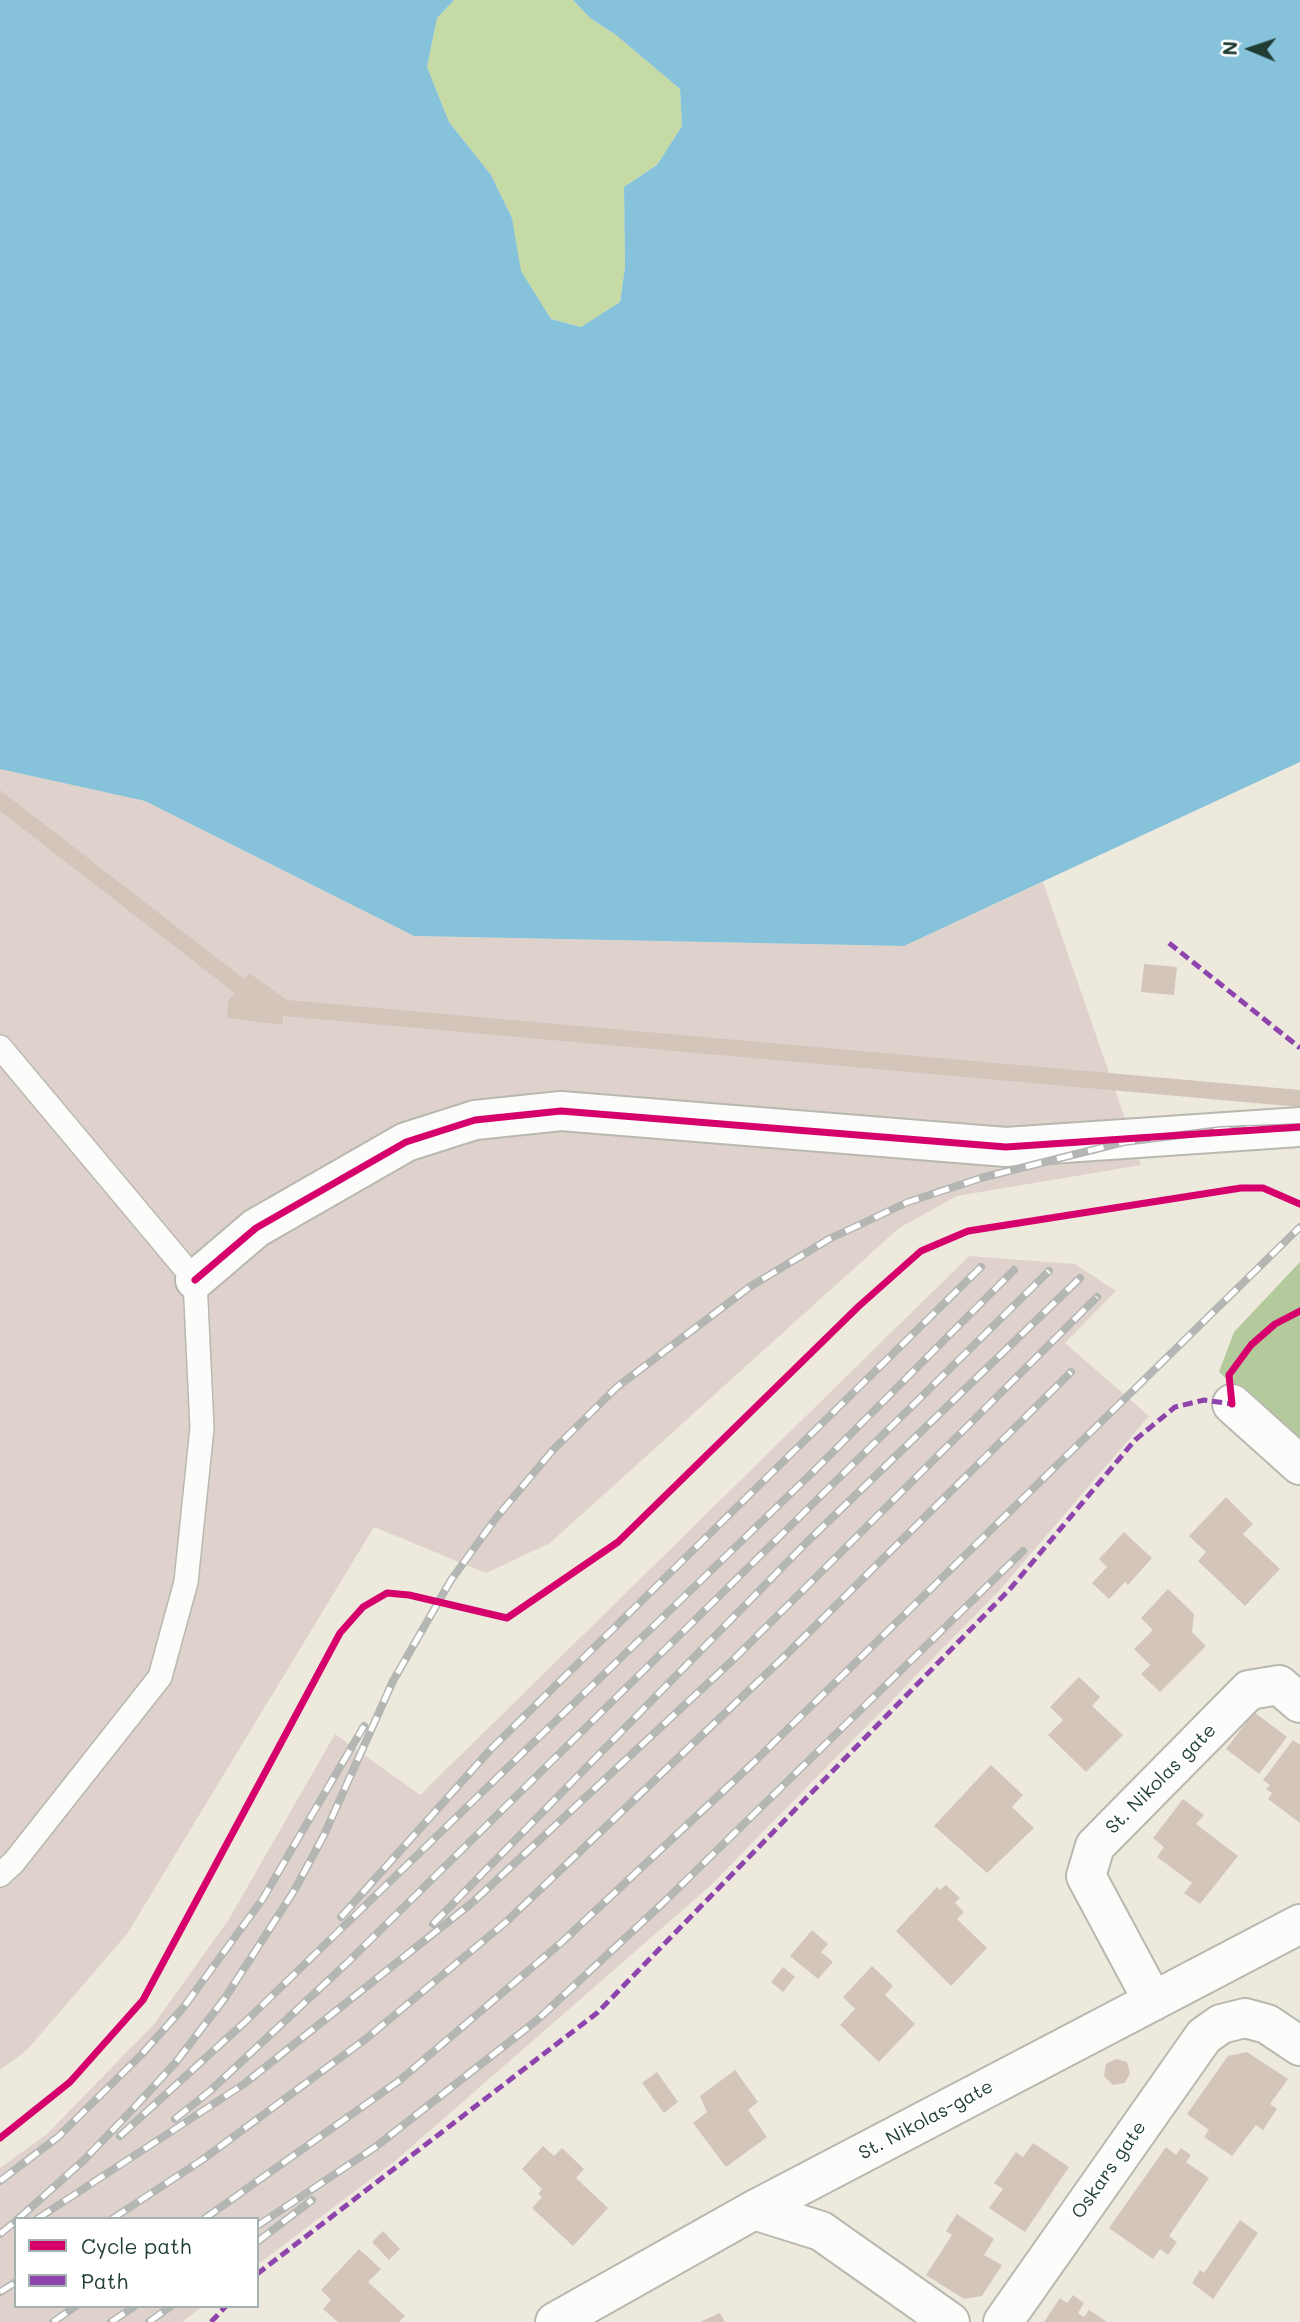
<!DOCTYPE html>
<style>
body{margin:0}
#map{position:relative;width:1300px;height:2322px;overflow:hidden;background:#eee9dd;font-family:Mali,sans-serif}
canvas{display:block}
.legend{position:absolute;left:14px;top:2217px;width:245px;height:91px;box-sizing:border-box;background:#fff;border:2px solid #a5b1ae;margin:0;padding:9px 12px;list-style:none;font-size:21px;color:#1f3d34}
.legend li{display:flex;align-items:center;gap:14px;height:35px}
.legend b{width:35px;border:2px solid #a5b1ae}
.north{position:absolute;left:1216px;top:14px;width:70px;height:70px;-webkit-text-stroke:5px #fff;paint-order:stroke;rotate:272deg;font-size:19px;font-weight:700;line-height:28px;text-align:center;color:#1f3d34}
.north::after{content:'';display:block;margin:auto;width:24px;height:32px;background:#1f3d34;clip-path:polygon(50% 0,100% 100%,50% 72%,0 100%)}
</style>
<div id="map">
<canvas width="1300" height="2322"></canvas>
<ul class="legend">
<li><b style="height:9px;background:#d6006c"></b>Cycle path</li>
<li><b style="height:9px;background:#8e44ad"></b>Path</li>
</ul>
<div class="north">N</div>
</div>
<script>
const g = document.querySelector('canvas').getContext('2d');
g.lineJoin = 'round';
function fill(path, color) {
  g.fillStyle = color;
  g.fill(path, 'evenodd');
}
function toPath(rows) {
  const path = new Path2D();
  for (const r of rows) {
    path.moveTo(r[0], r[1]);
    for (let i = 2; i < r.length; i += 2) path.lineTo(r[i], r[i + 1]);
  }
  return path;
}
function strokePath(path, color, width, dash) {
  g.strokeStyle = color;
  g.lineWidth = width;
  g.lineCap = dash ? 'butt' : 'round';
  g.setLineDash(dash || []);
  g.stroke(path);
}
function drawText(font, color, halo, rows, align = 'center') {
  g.font = font + ' Mali,sans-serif';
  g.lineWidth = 5;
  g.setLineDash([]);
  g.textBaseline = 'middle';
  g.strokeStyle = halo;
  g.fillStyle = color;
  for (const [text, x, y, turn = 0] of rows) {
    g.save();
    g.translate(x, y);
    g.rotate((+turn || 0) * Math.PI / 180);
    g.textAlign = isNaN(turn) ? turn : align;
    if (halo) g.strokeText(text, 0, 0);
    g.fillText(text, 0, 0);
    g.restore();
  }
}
const industrial = toPath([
 [0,769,145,801,414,936,904,946,1043,882,1141,1165,957,1196,899,1228,550,1543,486,1573,374,1527,127,1934,27,2050,0,2070],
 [969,1256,1075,1264,1116,1291,1065,1343,1149,1416,998,1592,709,1887,395,2161,257,2265,257,2219,16,2219,16,2306,203,2306,182,2322,0,2322,0,2168,47,2134,154,2024,229,1919,335,1734,420,1795]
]);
const green = toPath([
 [454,0,573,0,590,18,616,35,680,89,682,126,657,165,624,187,625,267,620,302,581,327,551,319,520,270,512,218,491,175,449,122,427,67,437,18]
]);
const forest = toPath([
 [1300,1262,1300,1446,1219,1372,1234,1332]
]);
const water = toPath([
 [0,0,454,0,437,18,427,67,449,122,491,175,512,218,521,271,551,319,581,327,620,302,625,267,624,187,657,165,682,126,680,89,616,35,590,18,573,0,1300,0,1300,762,904,946,414,936,145,801,0,769]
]);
const building = toPath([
 [0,790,244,979,249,973,287,1000,1300,1090,1300,1107,283,1016,283,1025,227,1018,228,1001,235,993,0,811],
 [1144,964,1177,967,1174,995,1141,992],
 [1226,1497,1253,1524,1243,1534,1280,1569,1245,1606,1198,1561,1206,1552,1189,1536],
 [1124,1532,1152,1558,1128,1585,1125,1582,1109,1599,1092,1583,1107,1567,1099,1559],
 [1168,1589,1194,1614,1192,1632,1206,1646,1160,1692,1141,1674,1150,1665,1134,1649,1153,1630,1141,1618],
 [1079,1677,1100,1697,1092,1706,1123,1735,1086,1772,1048,1735,1063,1720,1050,1707],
 [1254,1712,1287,1737,1259,1774,1226,1749],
 [1293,1740,1300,1745,1300,1823,1268,1799,1272,1793,1266,1789,1270,1785,1263,1780],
 [991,1765,1023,1795,1012,1807,1034,1828,987,1873,934,1826],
 [1183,1799,1204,1815,1196,1824,1238,1856,1200,1904,1184,1893,1192,1883,1157,1857,1164,1847,1153,1838],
 [946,1885,960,1898,955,1903,964,1912,957,1919,987,1948,951,1986,896,1931,937,1887,940,1890],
 [812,1930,828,1944,821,1952,833,1962,818,1979,790,1956],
 [872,1966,893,1986,885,1995,915,2024,879,2062,840,2025,855,2009,843,1997],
 [783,1967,795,1977,783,1992,771,1982],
 [1247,2052,1288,2079,1270,2104,1277,2109,1263,2130,1256,2125,1232,2156,1204,2137,1209,2130,1187,2114,1228,2056],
 [1116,2059,1127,2062,1130,2073,1125,2083,1113,2085,1104,2076,1106,2064],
 [735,2070,758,2102,748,2110,767,2137,726,2167,693,2123,707,2112,700,2096],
 [657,2072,678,2102,664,2113,642,2083],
 [1033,2143,1069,2167,1025,2232,989,2208,1003,2189,994,2183,1016,2152,1023,2157],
 [543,2146,554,2156,562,2148,584,2169,576,2178,608,2208,573,2246,532,2208,542,2197,538,2194,542,2189,522,2169],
 [1166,2147,1176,2155,1181,2148,1191,2155,1186,2162,1209,2178,1169,2236,1177,2242,1168,2255,1160,2249,1153,2259,1109,2228],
 [957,2214,994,2239,984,2255,1002,2265,982,2296,964,2299,926,2275,952,2235,946,2231],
 [1240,2220,1258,2233,1213,2299,1192,2283,1200,2270,1204,2273],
 [383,2231,400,2249,389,2260,372,2242],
 [359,2249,381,2269,368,2282,405,2316,399,2322,338,2322,323,2309,331,2300,321,2290],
 [1073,2295,1084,2303,1078,2313,1084,2317,1089,2310,1107,2322,1044,2322,1060,2298,1067,2303],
 [720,2313,725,2322,700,2322]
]);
const service = toPath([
 [0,1047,195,1280,202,1428,186,1582,160,1677,14,1862,0,1875]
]);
const minor = toPath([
 [195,1280,256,1228,406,1142,475,1120,561,1111,1006,1147,1300,1127],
 [1232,1404,1300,1465],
 [1153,2001,1086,1876,1095,1846,1249,1690,1279,1685,1300,1703],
 [754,2210,821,2231,950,2322],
 [1003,2322,1204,2036,1221,2024,1245,2018,1267,2024,1300,2046]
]);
const primary = toPath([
 [555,2322,754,2210,1300,1924]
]);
const rail = toPath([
 [341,1917,491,1749,981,1267],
 [433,1924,807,1542,1080,1278],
 [175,2119,210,2091,348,1962,1049,1271],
 [120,2136,246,2021,440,1833,817,1468,1014,1270],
 [0,2181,58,2137,141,2055,183,2008,262,1900,364,1726],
 [18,2219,83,2161,133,2109,176,2062,225,1998,294,1891,324,1835,393,1681,451,1580,496,1518,553,1450,617,1387,751,1286,829,1239,908,1202,981,1178,1124,1142,1221,1130,1300,1127],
 [37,2219,244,2084,473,1902,734,1659,1097,1297],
 [112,2219,202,2160,367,2038,506,1922,787,1654,1071,1372],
 [204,2219,400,2080,562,1942,750,1766,1300,1227],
 [257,2226,374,2148,536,2021,664,1902,1023,1551],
 [0,2234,16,2221],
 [257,2242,312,2200],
 [0,2292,16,2282],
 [53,2322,76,2306],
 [111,2322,135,2306],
 [149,2322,171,2306]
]);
const quiet = toPath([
 [1169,943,1300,1048],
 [257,2274,597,2013,1010,1589,1135,1440,1175,1407,1204,1400,1232,1404],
 [211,2322,226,2306]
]);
const cycleway = toPath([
 [195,1280,256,1228,406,1142,475,1120,561,1111,1006,1147,1300,1127],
 [1232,1404,1229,1375,1251,1345,1275,1324,1300,1311],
 [0,2138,70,2082,143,2000,340,1633,363,1607,387,1593,409,1595,507,1618,618,1542,859,1306,921,1251,968,1231,1241,1188,1263,1188,1300,1204]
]);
const streetNames = [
 ["St. Nikolas gate",1161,1779,-45],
 ["St. Nikolas-gate",926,2120,-28],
 ["Oskars gate",1109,2170,-55]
];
fill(industrial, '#dfd2cc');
fill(green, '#c6daa5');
fill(forest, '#b4ca9d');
fill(water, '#86c2d9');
fill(building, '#d4c5ba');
strokePath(service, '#b8b8b0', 26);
strokePath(minor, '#b8b8b0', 42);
strokePath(primary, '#b8b8b0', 42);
strokePath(service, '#fcfcfa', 23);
strokePath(minor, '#fcfcfa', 38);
strokePath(primary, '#fcfcfa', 38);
strokePath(rail, '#b3b6b3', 8);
strokePath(rail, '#fff', 5, [16]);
strokePath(quiet, '#8e44ad', 5, [10, 5]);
strokePath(cycleway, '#d6006c', 7);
drawText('19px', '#1f3d34', '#fff', streetNames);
</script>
